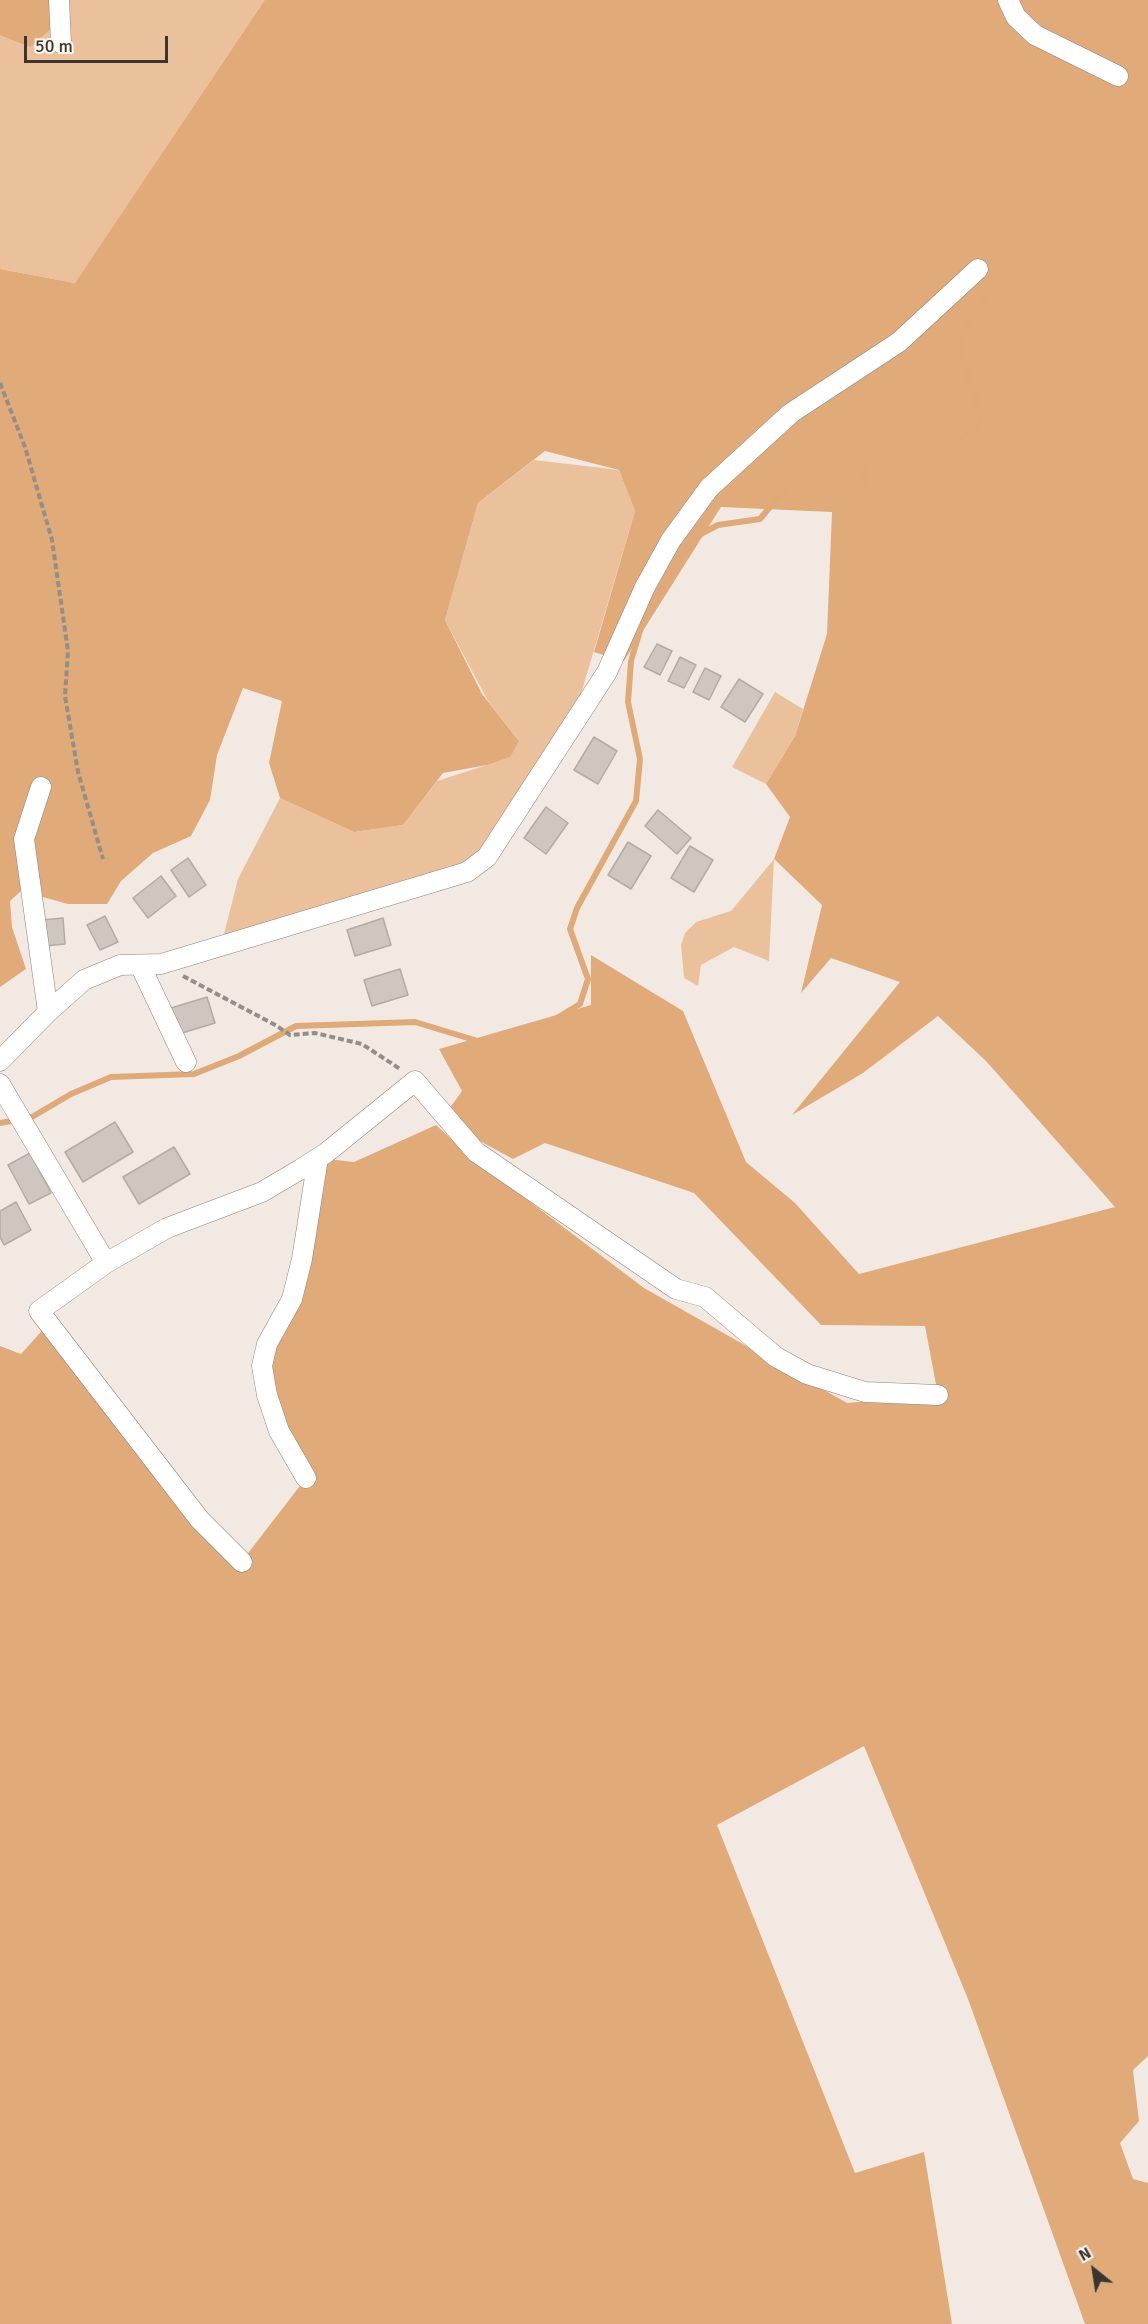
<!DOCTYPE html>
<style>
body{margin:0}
#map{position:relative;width:1148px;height:2324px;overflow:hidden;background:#f2eae2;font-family:Signika,sans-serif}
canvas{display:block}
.north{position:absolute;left:1064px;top:2240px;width:60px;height:60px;-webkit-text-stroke:4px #fff7f0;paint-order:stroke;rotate:330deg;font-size:16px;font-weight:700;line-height:24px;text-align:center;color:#383532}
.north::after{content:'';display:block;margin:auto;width:21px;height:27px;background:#383532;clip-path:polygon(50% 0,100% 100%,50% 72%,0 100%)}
.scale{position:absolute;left:24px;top:36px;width:144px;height:27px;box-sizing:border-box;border:3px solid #383532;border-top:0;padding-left:8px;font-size:18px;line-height:21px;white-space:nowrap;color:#383532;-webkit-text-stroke:4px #fff7f0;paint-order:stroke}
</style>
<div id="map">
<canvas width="1148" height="2324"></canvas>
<div class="north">N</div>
<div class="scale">50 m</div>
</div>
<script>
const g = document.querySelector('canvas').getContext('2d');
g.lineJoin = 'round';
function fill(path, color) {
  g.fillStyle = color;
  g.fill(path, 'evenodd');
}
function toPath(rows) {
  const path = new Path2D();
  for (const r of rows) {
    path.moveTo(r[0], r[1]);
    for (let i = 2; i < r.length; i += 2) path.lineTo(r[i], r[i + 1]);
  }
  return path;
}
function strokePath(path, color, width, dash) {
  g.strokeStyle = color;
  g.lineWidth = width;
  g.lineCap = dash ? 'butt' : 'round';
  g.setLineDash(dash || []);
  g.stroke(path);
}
const green = toPath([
 [0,0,276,0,75,283,0,269],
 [534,460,619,470,635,511,581,694,487,857,221,946,238,879,280,798,354,832,403,825,437,781,487,765,519,741,488,701,445,620,478,503],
 [775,692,803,709,795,736,766,784,732,767],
 [774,859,769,961,734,947,701,965,698,986,684,978,681,945,685,933,696,922,731,911]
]);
const forest = toPath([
 [0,0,51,0,52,28,30,47,0,35],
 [265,0,1148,0,1148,2056,1133,2070,1139,2121,1120,2143,1133,2179,1148,2183,1148,2324,1085,2324,968,1999,864,1746,717,1825,855,2173,924,2152,952,2324,0,2324,0,1346,21,1354,49,1323,242,1561,306,1478,265,1386,302,1259,318,1158,354,1162,436,1125,472,1158,644,1288,847,1403,938,1395,925,1326,821,1325,694,1193,545,1143,513,1159,480,1141,449,1109,462,1091,439,1049,591,1005,591,955,683,1011,746,1162,795,1203,859,1274,1115,1207,986,1061,938,1016,863,1073,792,1115,900,982,831,958,801,993,822,905,774,859,790,817,766,784,795,736,827,634,832,512,721,507,624,661,594,652,635,511,619,470,545,451,478,503,445,620,482,694,519,741,510,757,487,765,443,773,403,825,354,832,280,798,269,763,282,701,243,688,217,755,210,800,191,836,153,853,121,881,107,904,68,904,21,891,10,901,12,927,26,969,0,987,0,269,75,283]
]);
const stream = toPath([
 [0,1123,32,1117,71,1094,111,1077,194,1074,239,1056,296,1026,415,1022,491,1045,529,1035,580,1004,588,979,570,929,577,908,636,801,640,759,628,702,631,661,643,621,693,538,718,525,760,519,789,484,853,491,865,481,869,451,896,435,941,440,962,438,978,429,981,417,962,355,964,329,987,295]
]);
const building = toPath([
 [657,644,672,651,660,675,644,667,657,644],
 [680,657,696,665,684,688,668,681,680,657],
 [705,668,721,676,709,700,693,692,705,668],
 [739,679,763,694,745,722,721,707,739,679],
 [594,737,617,751,598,784,574,770,594,737],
 [546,807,568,823,546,854,524,838,546,807],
 [658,810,691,838,677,854,645,826,658,810],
 [628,842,651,856,631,889,608,875,628,842],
 [690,846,713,860,694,892,671,878,690,846],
 [188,858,206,885,189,897,171,870,188,858],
 [161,876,176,896,148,918,133,898,161,876],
 [105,916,118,942,100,950,87,925,105,916],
 [63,918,65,944,45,946,42,920,63,918],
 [383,918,391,945,355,956,347,930,383,918],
 [400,969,408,995,372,1006,364,980,400,969],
 [207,997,215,1023,179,1034,171,1008,207,997],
 [115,1122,133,1152,83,1182,65,1152,115,1122],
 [174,1147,190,1174,139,1204,123,1177,174,1147],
 [30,1153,51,1193,29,1204,8,1165,30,1153],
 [16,1202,31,1230,4,1245,0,1237,0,1211,16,1202]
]);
const path = toPath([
 [0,383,25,447,52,540,68,651,65,696,78,772,103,859],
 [183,976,277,1026,290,1035,315,1033,362,1044,400,1069]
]);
const minor = toPath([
 [59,0,61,43],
 [1008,0,1016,17,1035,35,1118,76],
 [41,787,24,839,48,1012],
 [140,965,186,1062],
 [0,1061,48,1012,84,980,120,965,161,964,467,872,487,857,607,672,645,587,671,540,709,488,791,413,899,342,978,269],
 [0,1084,106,1263],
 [306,1478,279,1431,267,1395,262,1366,267,1344,292,1299,302,1259,318,1158],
 [242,1562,200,1520,39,1311,106,1263,167,1228,262,1192,301,1169,326,1153,415,1081,476,1152,676,1289,705,1297,776,1357,807,1374,865,1392,938,1395]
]);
fill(green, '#ebc19c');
fill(forest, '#e0ab79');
strokePath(stream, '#dfaa78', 6);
fill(building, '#cec6bf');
strokePath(building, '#b3aca5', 1.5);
strokePath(minor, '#8c847e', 21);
strokePath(path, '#938e88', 4, [6, 3]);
strokePath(minor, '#fff', 20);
</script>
